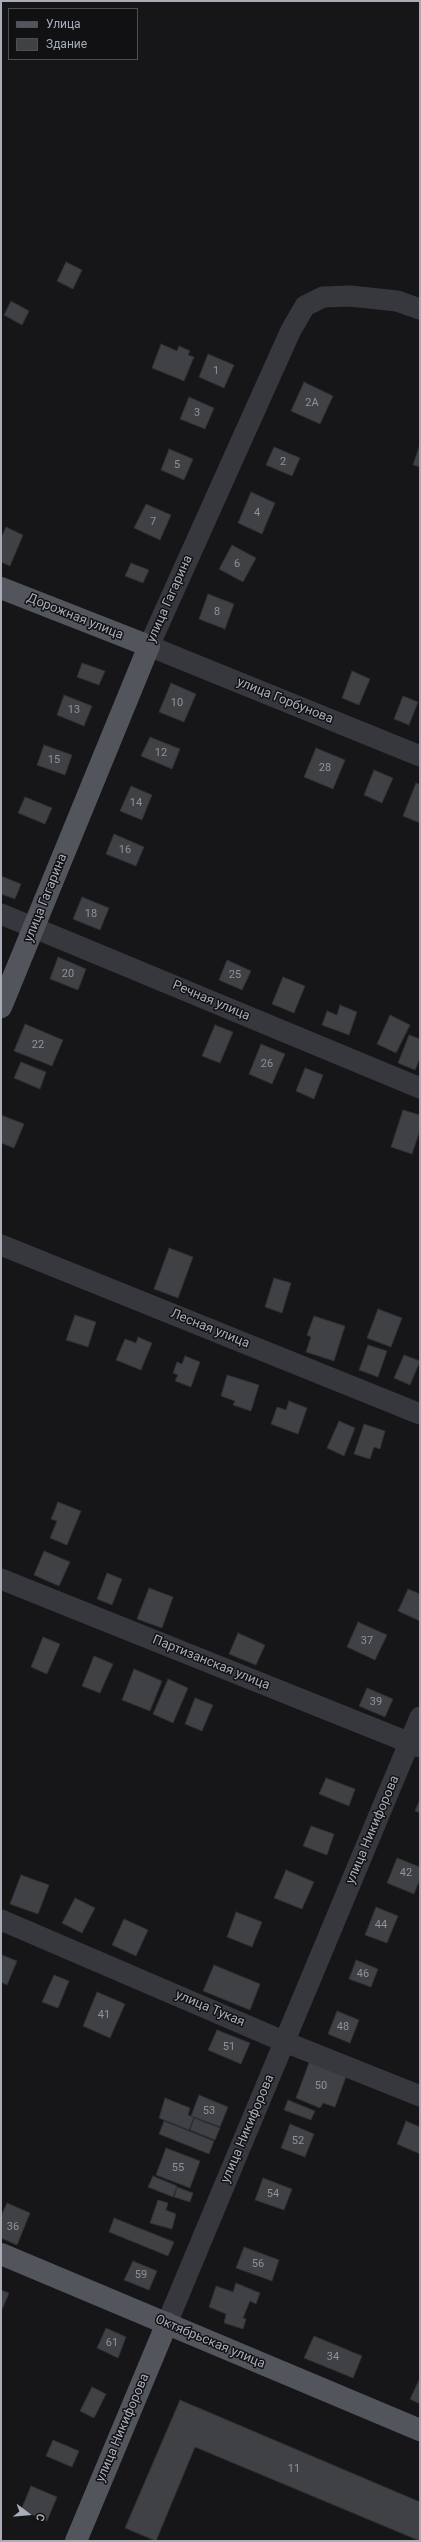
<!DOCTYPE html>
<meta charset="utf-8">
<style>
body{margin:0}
#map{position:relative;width:421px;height:2542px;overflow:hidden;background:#161618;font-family:Roboto,sans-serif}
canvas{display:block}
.frame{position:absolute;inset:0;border:2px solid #a8adb8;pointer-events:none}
.legend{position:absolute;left:8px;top:8px;width:130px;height:52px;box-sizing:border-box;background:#111113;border:1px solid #4d4f55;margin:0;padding:5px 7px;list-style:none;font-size:12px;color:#a8adb8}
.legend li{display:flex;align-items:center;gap:8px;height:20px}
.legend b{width:20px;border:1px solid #4d4f55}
.north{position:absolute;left:8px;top:2494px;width:40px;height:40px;-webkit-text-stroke:3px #111113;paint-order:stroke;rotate:106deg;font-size:11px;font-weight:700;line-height:16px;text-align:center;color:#a8adb8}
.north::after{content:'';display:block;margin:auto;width:14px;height:18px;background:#a8adb8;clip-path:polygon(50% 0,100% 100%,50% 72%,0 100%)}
</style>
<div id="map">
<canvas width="421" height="2542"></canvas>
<div class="frame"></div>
<ul class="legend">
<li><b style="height:5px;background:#53555c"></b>Улица</li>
<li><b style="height:11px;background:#404145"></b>Здание</li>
</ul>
<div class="north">С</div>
</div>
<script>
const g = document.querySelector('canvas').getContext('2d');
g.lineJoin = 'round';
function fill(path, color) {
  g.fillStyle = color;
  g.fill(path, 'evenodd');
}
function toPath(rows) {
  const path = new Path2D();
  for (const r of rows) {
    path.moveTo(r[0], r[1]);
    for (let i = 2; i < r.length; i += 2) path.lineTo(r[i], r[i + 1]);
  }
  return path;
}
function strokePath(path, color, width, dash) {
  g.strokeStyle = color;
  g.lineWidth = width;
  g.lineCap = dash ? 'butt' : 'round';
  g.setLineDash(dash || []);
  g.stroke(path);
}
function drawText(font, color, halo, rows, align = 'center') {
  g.font = font + ' Roboto,sans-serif';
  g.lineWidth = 3;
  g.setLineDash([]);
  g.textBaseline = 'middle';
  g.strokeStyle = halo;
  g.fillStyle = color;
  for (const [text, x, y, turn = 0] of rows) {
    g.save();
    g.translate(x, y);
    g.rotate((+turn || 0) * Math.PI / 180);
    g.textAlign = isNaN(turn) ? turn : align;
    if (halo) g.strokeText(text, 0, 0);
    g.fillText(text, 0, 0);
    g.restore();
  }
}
const building = toPath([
 [66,262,82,270,73,289,57,281,66,262],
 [11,301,29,311,22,325,4,315,11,301],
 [161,344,177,351,179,346,190,351,188,355,194,357,184,381,152,368,161,344],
 [208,354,234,365,224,388,199,377,208,354],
 [304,382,333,396,320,424,291,411,304,382],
 [189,397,214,408,205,429,180,419,189,397],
 [420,444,420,467,413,465,420,444],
 [274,447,300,458,292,476,266,465,274,447],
 [169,449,193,459,184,480,161,470,169,449],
 [251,492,275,503,262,534,238,523,251,492],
 [146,504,171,515,160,540,134,528,146,504],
 [6,527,23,535,10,566,1,562,1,538,6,527],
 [232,545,256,558,243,582,219,569,232,545],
 [131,563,149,570,143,583,125,576,131,563],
 [208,594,234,604,225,629,199,619,208,594],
 [82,663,105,671,99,685,77,677,82,663],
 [352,671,370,679,359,705,342,698,352,671],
 [171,683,196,694,184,722,159,712,171,683],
 [64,695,92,706,84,726,57,715,64,695],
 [403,696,418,702,409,725,394,719,403,696],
 [150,737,180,749,172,769,141,756,150,737],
 [44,745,72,755,65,775,37,765,44,745],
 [316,748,345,760,333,789,304,777,316,748],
 [374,770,393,778,382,803,364,795,374,770],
 [416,783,420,785,420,823,403,816,416,783],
 [131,786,152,795,142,820,120,811,131,786],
 [25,797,52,808,45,824,18,813,25,797],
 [114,834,144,847,136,866,106,854,114,834],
 [1,876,21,884,15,899,1,894,1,876],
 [82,897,109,908,100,930,73,919,82,897],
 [58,957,86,969,78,990,50,979,58,957],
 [227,960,251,971,242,990,219,980,227,960],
 [283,977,305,986,294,1013,272,1004,283,977],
 [340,1005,357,1012,349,1035,322,1025,327,1011,337,1015,340,1005],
 [390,1015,410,1025,396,1053,377,1044,390,1015],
 [25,1024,63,1040,52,1066,14,1051,25,1024],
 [215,1025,233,1032,220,1063,202,1056,215,1025],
 [409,1035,420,1039,420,1058,415,1070,398,1063,409,1035],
 [261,1044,285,1054,272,1084,249,1074,261,1044],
 [21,1062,46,1072,40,1089,14,1078,21,1062],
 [305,1068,323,1075,314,1099,296,1091,305,1068],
 [403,1110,420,1115,420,1130,412,1154,391,1147,403,1110],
 [1,1115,24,1124,14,1148,1,1143,1,1115],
 [169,1248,193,1257,178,1298,154,1289,169,1248],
 [274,1278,291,1283,282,1313,265,1307,274,1278],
 [378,1309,402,1318,391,1347,367,1338,378,1309],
 [75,1315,96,1322,88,1347,66,1340,75,1315],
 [314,1316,345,1326,334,1361,306,1352,311,1337,307,1335,314,1316],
 [138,1337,152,1343,141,1370,116,1360,125,1339,136,1343,138,1337],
 [368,1345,387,1351,378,1377,359,1370,368,1345],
 [404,1355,420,1361,410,1385,394,1378,404,1355],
 [185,1356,200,1362,191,1387,175,1381,178,1375,173,1373,177,1362,182,1364,185,1356],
 [227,1375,259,1385,251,1411,233,1405,235,1401,221,1396,227,1375],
 [289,1401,307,1408,298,1434,271,1424,277,1407,286,1410,289,1401],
 [339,1421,355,1428,344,1456,327,1448,339,1421],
 [364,1424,385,1431,380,1449,374,1447,370,1459,354,1454,364,1424],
 [58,1502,81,1511,67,1545,50,1538,57,1521,51,1519,58,1502],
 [44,1551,70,1562,59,1586,34,1575,44,1551],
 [107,1573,122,1579,112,1605,97,1599,107,1573],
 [149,1588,173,1597,162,1628,137,1619,149,1588],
 [408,1589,420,1594,420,1621,398,1611,408,1589],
 [358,1622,387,1635,375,1660,347,1647,358,1622],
 [238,1633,265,1645,256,1665,229,1654,238,1633],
 [43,1637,60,1644,47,1674,31,1667,43,1637],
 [94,1656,113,1664,100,1693,82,1686,94,1656],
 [134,1669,162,1681,150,1711,122,1700,134,1669],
 [168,1679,188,1688,173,1723,153,1714,168,1679],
 [367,1688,393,1699,385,1717,359,1706,367,1688],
 [195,1698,213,1705,202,1731,185,1724,195,1698],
 [326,1778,355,1789,349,1806,319,1794,326,1778],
 [420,1799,420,1813,415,1811,420,1799],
 [311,1826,334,1834,327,1855,303,1846,311,1826],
 [397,1858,420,1867,420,1879,414,1894,387,1883,397,1858],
 [286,1870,314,1882,302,1909,274,1898,286,1870],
 [21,1875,49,1885,38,1914,10,1904,21,1875],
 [75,1898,95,1908,82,1933,62,1923,75,1898],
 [376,1907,398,1916,387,1943,365,1935,376,1907],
 [236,1912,262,1922,252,1947,227,1937,236,1912],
 [124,1919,148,1930,136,1956,112,1945,124,1919],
 [2,1955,17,1961,7,1985,1,1982,2,1955],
 [356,1960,378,1969,371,1987,349,1979,356,1960],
 [214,1965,260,1984,250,2010,203,1991,214,1965],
 [54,1975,69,1981,58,2008,42,2002,54,1975],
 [97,1992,125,2004,110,2038,83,2026,97,1992],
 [337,2011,359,2020,350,2043,328,2034,337,2011],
 [217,2030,250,2043,241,2064,208,2050,217,2030],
 [310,2060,347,2074,335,2107,323,2103,320,2108,296,2098,310,2060],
 [199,2095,228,2107,220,2127,191,2116,199,2095],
 [165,2098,190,2108,188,2115,194,2117,189,2130,159,2118,165,2098],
 [288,2100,315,2111,311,2120,284,2110,288,2100],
 [194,2118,220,2128,215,2140,190,2130,194,2118],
 [164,2121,214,2141,209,2154,159,2134,164,2121],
 [406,2121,420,2127,420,2154,397,2144,406,2121],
 [290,2124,314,2134,305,2157,281,2148,290,2124],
 [166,2148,200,2161,190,2188,156,2175,166,2148],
 [153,2176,177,2186,173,2197,148,2187,153,2176],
 [263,2178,292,2189,284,2210,255,2200,263,2178],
 [177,2187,193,2193,190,2202,174,2197,177,2187],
 [158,2200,168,2203,166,2210,176,2214,172,2229,150,2223,158,2200],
 [7,2203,30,2213,17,2245,1,2238,1,2216,7,2203],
 [114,2218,174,2242,168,2256,109,2232,114,2218],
 [244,2247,279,2260,272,2281,236,2268,244,2247],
 [133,2261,157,2271,149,2290,124,2280,133,2261],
 [236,2283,260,2293,256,2304,250,2301,243,2318,246,2319,243,2329,224,2323,226,2314,209,2307,216,2286,233,2292,236,2283],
 [1,2290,9,2293,1,2312,1,2290],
 [106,2328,126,2337,118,2358,97,2348,106,2328],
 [314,2336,362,2356,353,2378,304,2358,314,2336],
 [419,2380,420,2380,420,2404,410,2399,419,2380],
 [92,2387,106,2394,94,2418,80,2411,92,2387],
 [180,2400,420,2502,420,2541,195,2447,156,2541,125,2528,180,2400],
 [53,2440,79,2451,72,2467,46,2456,53,2440],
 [31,2486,57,2497,47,2521,21,2510,31,2486]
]);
const minor = toPath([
 [420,309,397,301,350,296,323,297,305,306,291,330,149,646,420,756],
 [1,914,420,1088],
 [1,1245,420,1414],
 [1,1579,420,1747],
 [1,1920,285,2042,420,2096],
 [167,2323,420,1717]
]);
const major = toPath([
 [1,588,149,646,1,1007],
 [1,2254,420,2430],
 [76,2541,167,2323]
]);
const numberNames = [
 ["1",216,371],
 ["2А",312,403],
 ["3",197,413],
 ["2",283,462],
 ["5",177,465],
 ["4",257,513],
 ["7",153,522],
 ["6",237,564],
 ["8",217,612],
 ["10",177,703],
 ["13",74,710],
 ["12",161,753],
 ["15",54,760],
 ["28",325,768],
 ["14",136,803],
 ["16",125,850],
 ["18",91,914],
 ["20",68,974],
 ["25",235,975],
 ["22",38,1045],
 ["26",267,1064],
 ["37",367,1641],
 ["39",376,1702],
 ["42",406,1873],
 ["44",381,1925],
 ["46",363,1974],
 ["41",104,2015],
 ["48",343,2027],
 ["51",229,2047],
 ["50",321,2086],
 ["53",209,2111],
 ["52",298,2141],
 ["55",178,2168],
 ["54",273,2194],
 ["36",13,2227],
 ["56",258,2264],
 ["59",141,2275],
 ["61",112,2343],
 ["34",333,2357],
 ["11",294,2469]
];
const streetNames = [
 ["улица Гагарина",170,599,-66],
 ["Дорожная улица",75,617,22],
 ["улица Горбунова",285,701,22],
 ["улица Гагарина",46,898,-68],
 ["Речная улица",211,1001,23],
 ["Лесная улица",210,1329,22],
 ["Партизанская улица",211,1663,22],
 ["улица Никифорова",373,1830,-67],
 ["улица Тукая",210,2009,23],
 ["улица Никифорова",248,2129,-67],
 ["Октябрьская улица",210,2342,23],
 ["улица Никифорова",123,2428,-67]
];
fill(building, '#404145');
strokePath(building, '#303034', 1);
strokePath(minor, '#37383d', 21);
strokePath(major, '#53555c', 22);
drawText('11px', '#8e929b', null, numberNames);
drawText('13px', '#a8adb8', '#111113', streetNames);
</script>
